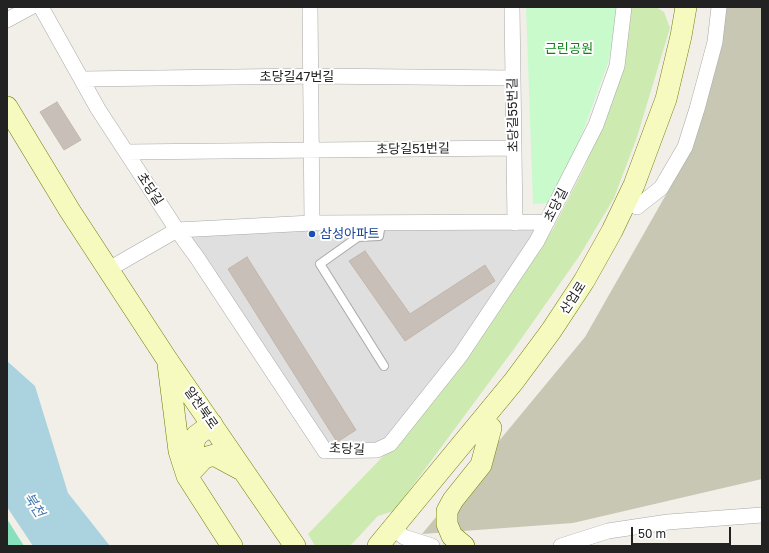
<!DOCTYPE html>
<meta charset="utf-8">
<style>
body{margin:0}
#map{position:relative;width:769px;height:553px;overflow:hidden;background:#f2efe9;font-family:"Golos Text",sans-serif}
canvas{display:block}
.frame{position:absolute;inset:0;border:8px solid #222;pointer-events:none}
.scale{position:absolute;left:631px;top:527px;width:100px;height:18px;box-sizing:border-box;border:2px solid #222;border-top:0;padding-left:5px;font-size:12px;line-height:14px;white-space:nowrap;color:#222;-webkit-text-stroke:3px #fff;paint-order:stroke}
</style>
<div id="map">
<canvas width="769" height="553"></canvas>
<div class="frame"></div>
<div class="scale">50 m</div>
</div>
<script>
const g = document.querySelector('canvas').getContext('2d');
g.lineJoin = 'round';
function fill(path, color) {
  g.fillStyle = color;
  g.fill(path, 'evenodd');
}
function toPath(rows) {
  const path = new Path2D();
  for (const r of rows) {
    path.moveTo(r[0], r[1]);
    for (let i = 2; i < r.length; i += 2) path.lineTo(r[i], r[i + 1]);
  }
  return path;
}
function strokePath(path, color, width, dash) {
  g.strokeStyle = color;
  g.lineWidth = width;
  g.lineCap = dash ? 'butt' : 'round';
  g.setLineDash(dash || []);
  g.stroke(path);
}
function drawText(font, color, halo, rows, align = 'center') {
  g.font = font + ' "Golos Text","Noto Sans KR",sans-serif';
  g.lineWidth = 4;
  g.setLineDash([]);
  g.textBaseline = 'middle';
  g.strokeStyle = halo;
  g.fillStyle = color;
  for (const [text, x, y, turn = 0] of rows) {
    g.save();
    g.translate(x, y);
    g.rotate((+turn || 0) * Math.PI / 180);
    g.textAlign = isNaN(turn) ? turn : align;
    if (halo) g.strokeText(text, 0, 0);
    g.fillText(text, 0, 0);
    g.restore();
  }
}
const residential = toPath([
 [547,222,390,444,325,451,177,230]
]);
const construction = toPath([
 [727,7,762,7,762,479,573,523,422,534,585,337,684,163]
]);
const grass = toPath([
 [631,7,656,7,664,12,670,28,637,137,614,198,580,255,519,342,394,511,378,516,350,546,315,546,308,534,391,448,553,229,585,166,616,83]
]);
const park = toPath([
 [526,7,621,7,608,63,585,126,571,161,551,203,533,204]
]);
const pitch = toPath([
 [7,519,24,546,7,546]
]);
const water = toPath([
 [7,361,35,386,68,493,110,546,33,546,7,507]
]);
const building = toPath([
 [57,102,81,140,64,150,40,112,57,102],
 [365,251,410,314,485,265,495,281,405,341,349,261,365,251],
 [247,257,356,430,337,442,228,269,247,257]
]);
const lane = toPath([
 [381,223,379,236,358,237,320,264,384,366]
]);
const street = toPath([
 [41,7,98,109,177,230,198,259,325,451,377,450,390,444,460,356,537,241,596,125,617,66,624,7],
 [310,7,312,223],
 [512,7,515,223],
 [7,20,31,7],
 [82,79,310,76,513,78],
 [126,152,514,148],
 [637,207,661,188,685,147,697,109,715,42,719,7],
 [109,269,177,230,312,223,547,222],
 [393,528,404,537,432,546],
 [561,546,608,531,668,522,762,515]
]);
const secondary = toPath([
 [7,107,70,211,168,361,295,546],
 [168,364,179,451,187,476,232,546],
 [187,473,190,457,196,436,212,424],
 [187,476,204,458,214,455,240,469],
 [378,546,514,381,551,331,584,281,612,231,634,185,666,99,681,36,686,7],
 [464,546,452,536,447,524,447,511,453,500,481,465,491,428]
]);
const markers = [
 [312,234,4,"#1a4fb4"]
];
const parkNames = [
 ["근린공원",569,49]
];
const streetNames = [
 ["초당길47번길",297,77],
 ["초당길55번길",513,115,-91],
 ["초당길51번길",413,149,-1],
 ["초당길",150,189,57],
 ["초당길",556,205,-63],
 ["산업로",573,298,-57],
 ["알천북로",201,408,55],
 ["초당길",347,449,3]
];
const transitNames = [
 ["삼성아파트",320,234]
];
const waterNames = [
 ["북천",34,505,57]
];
fill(residential, '#e0dfdf');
fill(construction, '#c7c7b4');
fill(grass, '#cdebb0');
fill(park, '#c8facc');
fill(pitch, '#88e0be');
fill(water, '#aad3df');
fill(building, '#c7bfb8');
strokePath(building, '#c4b6ab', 1);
strokePath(lane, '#a9a9a9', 10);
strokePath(street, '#a9a9a9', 16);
strokePath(secondary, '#707d05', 22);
strokePath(lane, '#fff', 8);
strokePath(street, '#fff', 15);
strokePath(secondary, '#f7fabf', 21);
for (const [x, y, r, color] of markers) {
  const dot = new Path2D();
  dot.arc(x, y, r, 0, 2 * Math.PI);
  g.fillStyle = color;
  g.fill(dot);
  strokePath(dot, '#fff', 1.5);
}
drawText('13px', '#0c8416', '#fff', parkNames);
drawText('13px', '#222', '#fff', streetNames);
drawText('13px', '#164399', '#fff', transitNames, 'left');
drawText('italic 14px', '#4a7aab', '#fff', waterNames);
</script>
